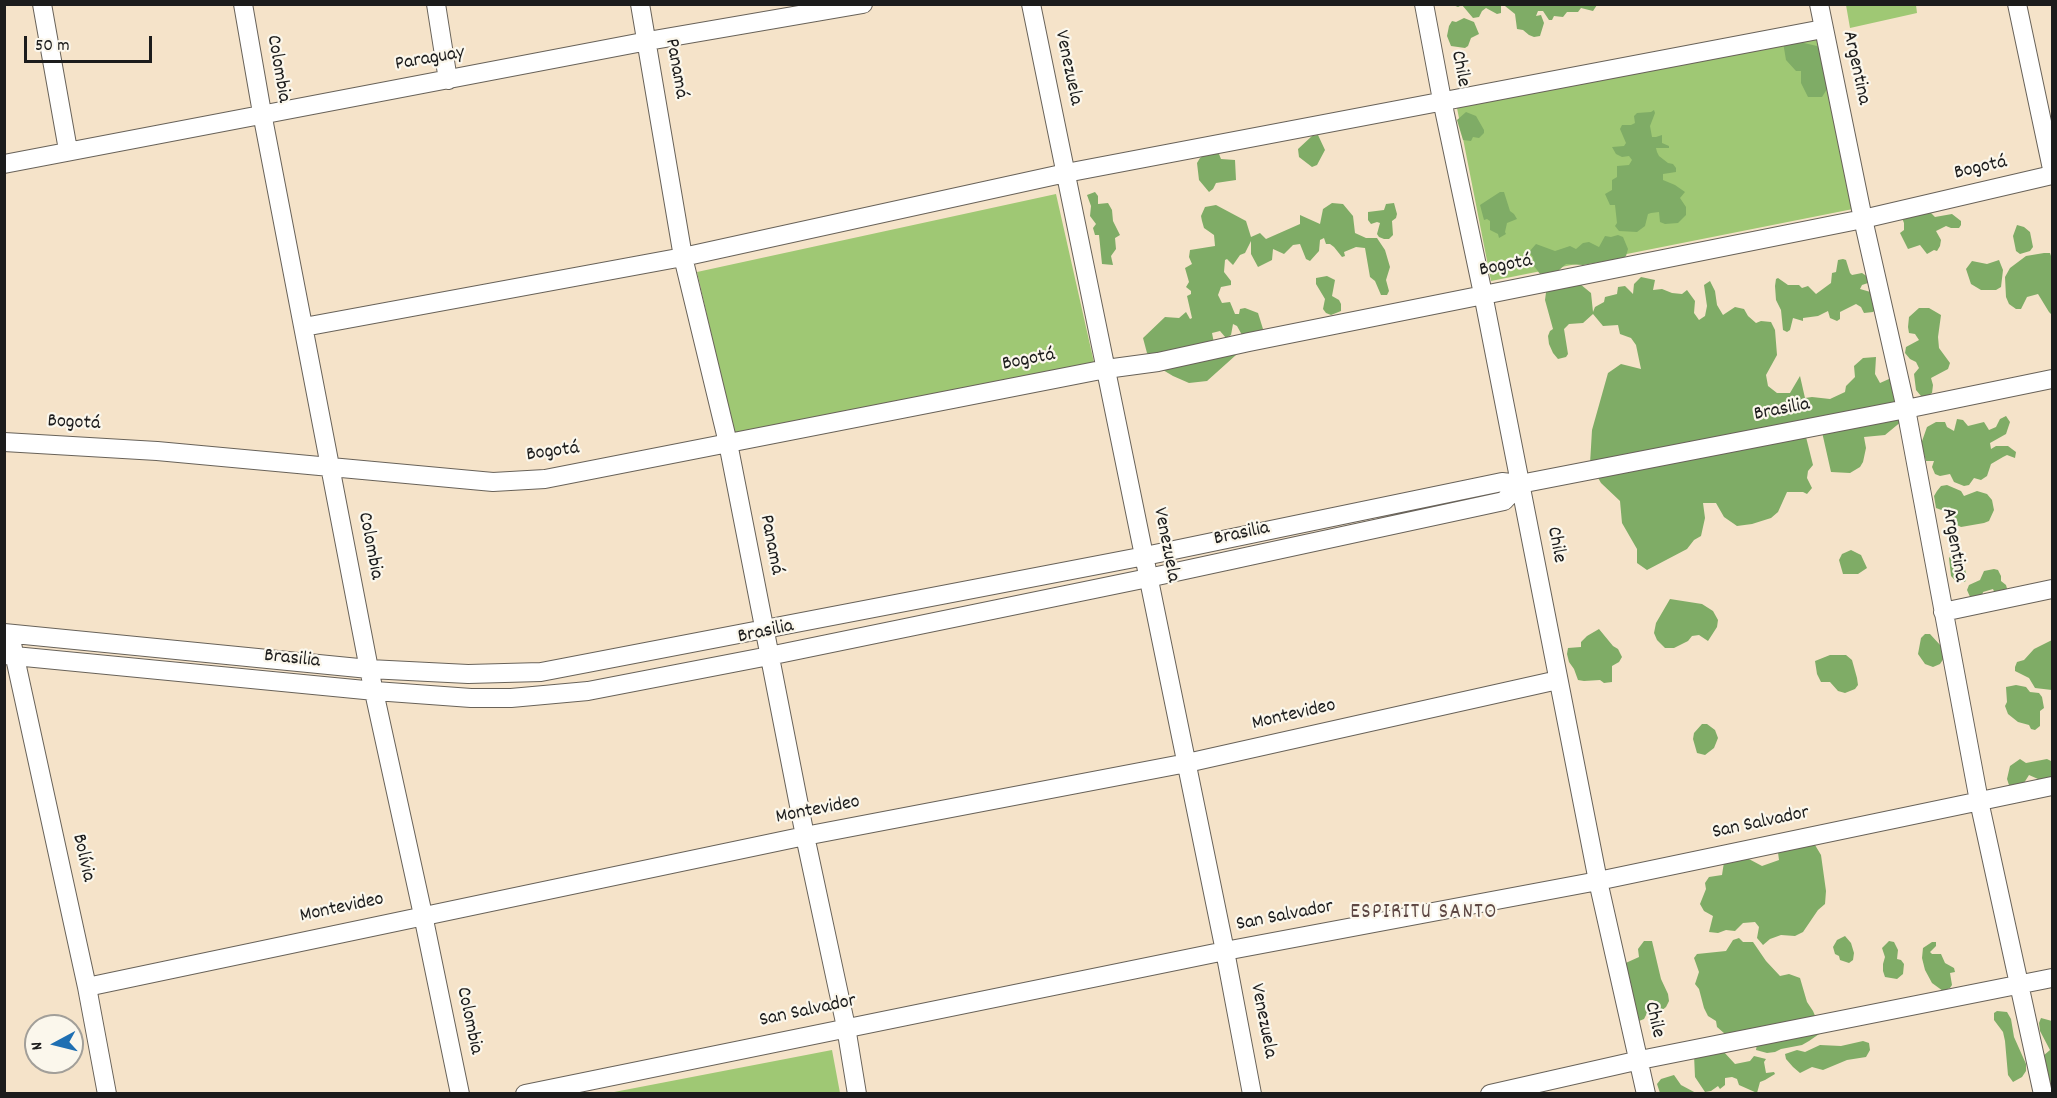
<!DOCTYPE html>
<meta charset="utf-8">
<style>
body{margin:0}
#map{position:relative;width:2057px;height:1098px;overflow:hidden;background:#f5e3c9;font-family:Dekko,sans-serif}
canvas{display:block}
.frame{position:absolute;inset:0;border:6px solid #1c1c1c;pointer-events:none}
.north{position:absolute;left:24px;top:1014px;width:60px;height:60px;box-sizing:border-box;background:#fbf7ec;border:2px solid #a29f99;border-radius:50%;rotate:263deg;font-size:16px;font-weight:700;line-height:24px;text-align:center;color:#1c1c1c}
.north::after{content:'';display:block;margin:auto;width:21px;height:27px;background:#1f6fb2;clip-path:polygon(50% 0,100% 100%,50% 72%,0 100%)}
.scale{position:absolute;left:24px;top:36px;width:128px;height:27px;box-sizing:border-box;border:3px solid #1c1c1c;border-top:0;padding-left:8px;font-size:18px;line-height:21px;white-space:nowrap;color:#1c1c1c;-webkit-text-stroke:4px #fbf7ec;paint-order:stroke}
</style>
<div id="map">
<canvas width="2057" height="1098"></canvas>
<div class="frame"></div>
<div class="north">N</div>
<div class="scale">50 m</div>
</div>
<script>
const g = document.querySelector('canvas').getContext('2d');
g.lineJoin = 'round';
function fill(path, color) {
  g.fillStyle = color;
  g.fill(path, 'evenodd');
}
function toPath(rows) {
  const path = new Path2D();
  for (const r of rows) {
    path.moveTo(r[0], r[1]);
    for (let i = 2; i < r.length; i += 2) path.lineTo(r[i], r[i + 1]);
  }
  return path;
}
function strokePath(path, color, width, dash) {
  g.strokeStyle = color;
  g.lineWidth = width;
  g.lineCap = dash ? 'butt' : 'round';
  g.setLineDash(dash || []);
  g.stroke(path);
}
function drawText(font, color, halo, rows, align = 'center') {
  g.font = font + ' Dekko,sans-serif';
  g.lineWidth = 4.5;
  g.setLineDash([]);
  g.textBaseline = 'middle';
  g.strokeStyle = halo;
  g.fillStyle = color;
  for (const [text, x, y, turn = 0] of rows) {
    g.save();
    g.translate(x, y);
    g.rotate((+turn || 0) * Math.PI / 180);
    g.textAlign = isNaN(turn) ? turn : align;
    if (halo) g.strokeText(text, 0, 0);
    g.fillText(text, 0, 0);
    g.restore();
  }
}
const green = toPath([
 [1846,5,1916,5,1917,13,1850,28],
 [1819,35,1853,209,1491,281,1457,108],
 [1056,194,1095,367,736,441,697,272],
 [832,1050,840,1093,609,1093]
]);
const forest = toPath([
 [1453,5,1597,5,1593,11,1581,8,1578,12,1567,12,1563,17,1554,16,1552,20,1549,20,1543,11,1538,11,1536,16,1541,15,1544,23,1540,36,1534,37,1529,35,1523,30,1517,29,1515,14,1505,6,1501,6,1501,13,1497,14,1486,8,1482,11,1479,17,1473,18,1462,5,1458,7],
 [1464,18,1474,22,1479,34,1471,38,1468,46,1465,48,1451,46,1447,36,1449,26,1452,21,1456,22],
 [1797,38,1804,43,1817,46,1822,51,1829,86,1822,97,1808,97,1801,83,1801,71,1796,71,1786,60,1783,42],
 [1654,110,1655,113,1650,126,1652,137,1656,137,1662,135,1662,143,1669,146,1669,148,1656,148,1657,152,1659,156,1668,163,1673,164,1676,168,1676,172,1663,174,1663,180,1675,185,1685,192,1680,198,1686,207,1686,215,1678,223,1665,224,1660,222,1659,212,1651,213,1648,214,1645,226,1637,232,1619,231,1615,226,1617,223,1615,205,1610,205,1605,194,1612,190,1612,180,1617,177,1617,166,1629,165,1632,160,1629,156,1622,157,1616,154,1612,147,1624,146,1626,143,1620,129,1622,125,1631,125,1635,123,1634,116,1637,113,1651,112],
 [1466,112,1476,116,1484,130,1484,133,1479,138,1473,137,1471,141,1463,140,1457,120],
 [1318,135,1325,150,1317,165,1312,167,1299,157,1298,149,1312,136],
 [1211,151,1219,154,1221,159,1235,160,1236,180,1216,183,1213,189,1209,192,1199,180,1197,163,1200,158],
 [1095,192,1098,196,1098,204,1108,203,1112,210,1113,221,1120,235,1115,238,1116,249,1111,256,1113,265,1102,264,1099,235,1095,235,1093,228,1096,224,1090,216,1091,206,1087,195],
 [1500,192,1504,192,1510,211,1514,214,1517,219,1507,223,1505,232,1506,234,1499,238,1498,234,1490,230,1490,221,1487,219,1484,220,1480,205],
 [1922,196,1929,200,1930,212,1935,217,1952,214,1961,221,1961,225,1959,228,1951,228,1946,226,1936,231,1941,240,1940,246,1937,251,1934,250,1927,254,1920,245,1908,249,1900,233,1904,230,1904,223,1902,218,1909,199],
 [1332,203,1343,204,1353,216,1355,233,1366,238,1377,238,1385,250,1390,267,1386,280,1389,291,1387,295,1381,295,1375,281,1370,277,1365,248,1356,247,1344,252,1345,256,1342,257,1334,247,1330,244,1326,244,1324,238,1320,240,1319,251,1310,261,1306,259,1300,244,1293,245,1284,254,1273,249,1272,260,1258,267,1251,254,1251,241,1245,253,1240,255,1233,265,1227,259,1225,260,1224,272,1231,281,1231,285,1221,287,1218,295,1222,303,1230,302,1235,314,1239,314,1240,309,1245,308,1258,313,1263,329,1260,335,1242,335,1237,326,1233,324,1231,335,1226,338,1220,331,1212,333,1214,343,1236,355,1207,381,1189,383,1173,376,1163,370,1147,353,1143,338,1165,317,1179,318,1186,312,1190,319,1192,318,1187,296,1191,294,1191,291,1186,287,1189,282,1185,268,1192,264,1189,257,1190,250,1215,246,1214,235,1204,228,1202,221,1201,216,1205,207,1216,205,1246,221,1251,237,1260,233,1266,239,1300,224,1300,215,1320,224,1323,209],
 [1394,203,1397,214,1396,218,1392,221,1393,235,1389,239,1384,239,1379,237,1377,234,1380,223,1377,222,1371,224,1368,220,1368,212,1384,210,1386,204],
 [2017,225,2024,227,2030,232,2033,247,2030,251,2020,254,2016,251,2013,236],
 [1618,235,1623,237,1628,249,1626,256,1616,263,1612,260,1583,265,1566,264,1558,271,1540,274,1534,266,1533,257,1529,252,1536,244,1555,251,1570,246,1576,249,1583,243,1589,242,1599,247,1605,236,1611,237],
 [2044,253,2050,253,2052,259,2052,315,2049,312,2038,294,2027,297,2021,309,2016,309,2009,304,2006,297,2005,277,2010,268,2026,256],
 [1843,259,1846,260,1850,273,1852,275,1862,273,1868,277,1868,283,1862,285,1860,289,1874,293,1876,309,1873,312,1864,313,1861,307,1856,304,1840,312,1840,319,1837,321,1830,318,1828,311,1818,316,1803,318,1803,321,1793,318,1790,330,1787,332,1783,330,1781,310,1776,300,1775,286,1776,279,1778,278,1788,285,1799,285,1802,288,1808,286,1816,294,1831,283,1832,273,1836,272,1838,260],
 [1999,260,2003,270,2001,287,1996,290,1981,290,1971,284,1966,269,1972,261,1987,264],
 [1327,276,1335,280,1332,296,1339,300,1341,304,1341,311,1331,315,1326,313,1323,309,1325,299,1316,284,1316,278],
 [1641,277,1655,280,1653,290,1662,289,1672,293,1682,294,1687,290,1695,301,1694,313,1699,320,1705,316,1707,306,1704,285,1710,281,1715,291,1717,305,1723,315,1735,307,1744,309,1748,316,1756,323,1761,321,1771,322,1775,330,1777,355,1766,375,1768,386,1777,393,1790,393,1800,376,1805,398,1812,397,1830,399,1845,392,1846,386,1855,377,1854,366,1863,358,1876,357,1875,374,1880,383,1889,379,1895,381,1902,421,1885,435,1864,437,1866,448,1863,462,1860,467,1850,473,1831,472,1822,432,1804,429,1813,465,1808,471,1807,478,1812,488,1807,494,1803,492,1787,492,1778,512,1771,518,1752,524,1737,526,1724,517,1716,503,1703,503,1705,518,1701,536,1694,540,1687,549,1647,570,1637,563,1637,549,1622,523,1620,501,1601,483,1590,464,1592,430,1608,373,1621,364,1641,369,1636,345,1631,338,1620,334,1618,325,1603,326,1593,314,1583,323,1569,324,1564,329,1568,354,1566,357,1558,359,1553,353,1549,344,1548,336,1550,331,1553,329,1545,300,1547,285,1580,284,1591,293,1593,312,1595,307,1604,302,1605,297,1617,294,1618,287,1625,286,1633,294,1634,284],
 [1919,308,1929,308,1941,315,1938,337,1939,348,1950,363,1948,369,1931,378,1933,385,1932,393,1927,396,1921,396,1916,390,1914,374,1919,368,1916,362,1910,359,1905,353,1906,347,1919,340,1915,334,1909,333,1908,327,1909,317],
 [2006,416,2010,422,2006,434,1990,443,1991,449,1996,446,2008,446,2016,452,2015,458,2007,455,2003,457,1991,464,1987,476,1981,480,1974,478,1969,485,1964,486,1954,482,1950,474,1940,476,1935,474,1932,467,1934,461,1926,461,1921,444,1927,427,1936,422,1945,422,1947,427,1954,431,1957,419,1963,420,1968,426,1984,422,1989,430,1996,427,2000,419],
 [1947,485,1961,491,1964,496,1977,491,1987,494,1992,500,1994,510,1989,521,1984,523,1961,527,1955,524,1950,519,1947,512,1936,508,1934,496,1937,491,1941,486],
 [1851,550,1861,555,1867,568,1858,574,1843,574,1839,560,1842,554],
 [1953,554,1962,558,1967,577,1965,582,1956,581,1951,576,1949,558],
 [1994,569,1998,570,2001,576,2001,581,2006,585,2008,592,1996,596,1993,589,1983,592,1982,596,1971,599,1967,590,1969,585,1980,580,1984,571],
 [1670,599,1702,604,1713,611,1718,620,1717,627,1708,641,1699,635,1692,636,1688,641,1674,648,1665,648,1657,640,1654,633,1656,623],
 [1599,629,1613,646,1618,649,1622,657,1619,662,1612,666,1612,682,1604,683,1600,680,1584,681,1578,680,1574,669,1569,662,1567,654,1568,648,1581,647,1581,642,1587,636],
 [1925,634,1930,634,1941,646,1944,658,1940,664,1933,667,1925,664,1918,654,1921,638],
 [2052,640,2052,690,2035,688,2029,678,2015,671,2015,667,2017,662,2024,660,2034,649],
 [1830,655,1846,655,1852,660,1857,678,1858,685,1855,689,1845,693,1838,691,1830,682,1821,682,1817,674,1815,661],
 [2016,685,2026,687,2030,692,2039,693,2042,697,2044,708,2040,711,2040,726,2035,730,2031,729,2029,725,2018,722,2008,714,2005,706,2007,702,2006,687],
 [1702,724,1707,724,1715,730,1718,738,1714,748,1705,755,1697,753,1693,739,1694,733],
 [2020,759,2026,763,2047,759,2051,761,2052,763,2052,783,2038,782,2038,779,2029,775,2024,783,2013,787,2009,785,2007,779,2010,766],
 [1808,841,1815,845,1821,855,1826,891,1825,904,1818,910,1803,932,1795,936,1781,935,1770,939,1763,945,1757,938,1759,927,1755,922,1743,923,1735,931,1726,930,1718,933,1709,932,1713,916,1704,911,1700,904,1706,889,1705,883,1709,877,1722,875,1724,862,1747,858,1762,866,1779,860,1777,845],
 [1845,936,1851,943,1854,953,1853,960,1849,963,1840,960,1839,956,1835,954,1833,947,1837,940],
 [1739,938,1743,942,1753,942,1766,961,1780,976,1789,974,1800,978,1807,1002,1813,1011,1822,1032,1809,1041,1802,1045,1781,1049,1775,1052,1767,1053,1756,1050,1757,1044,1750,1048,1739,1046,1717,1027,1716,1021,1708,1016,1704,1008,1699,989,1695,984,1699,972,1694,958,1697,954,1726,951,1733,940],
 [1644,941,1652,941,1661,979,1668,994,1669,1001,1666,1007,1661,1011,1653,1000,1649,1000,1646,1005,1647,1013,1644,1019,1639,1021,1619,966,1639,957,1638,949],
 [1889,941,1894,942,1898,950,1897,959,1901,960,1904,964,1903,974,1897,979,1885,977,1883,971,1883,964,1885,957,1882,948],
 [1932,942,1936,942,1936,946,1930,952,1932,954,1941,954,1945,963,1954,968,1955,972,1950,973,1952,985,1950,988,1943,991,1932,983,1925,970,1922,958,1923,948],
 [1997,1011,2007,1012,2011,1019,2014,1037,2026,1064,2026,1071,2022,1077,2013,1082,2008,1075,2005,1041,2003,1032,1994,1020,1994,1013],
 [2041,1018,2052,1021,2052,1089,2051,1090,2043,1056,2050,1050,2040,1031,2039,1023],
 [1863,1041,1869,1043,1870,1050,1866,1057,1847,1060,1823,1070,1812,1067,1800,1073,1793,1067,1786,1059,1785,1054,1797,1050,1805,1052,1820,1045,1841,1046],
 [1723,1051,1735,1064,1750,1061,1754,1056,1766,1059,1764,1062,1766,1073,1774,1072,1775,1074,1765,1080,1760,1082,1757,1093,1739,1085,1737,1079,1732,1077,1725,1078,1725,1085,1720,1089,1718,1086,1711,1091,1705,1092,1695,1077,1694,1055],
 [1674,1075,1681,1085,1696,1093,1660,1093,1657,1084,1661,1079]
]);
const minor = toPath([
 [42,4,68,150],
 [243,4,262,113,369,669,423,915,460,1094],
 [436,4,448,80],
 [640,4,683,257,728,443,805,836,846,1027,857,1094],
 [1031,4,1225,951,1252,1094],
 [1424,4,1442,100,1483,294,1598,881,1646,1094],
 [1819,4,1863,219,1906,409,1979,801,2043,1094],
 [2017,4,2052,169],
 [4,164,648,41,863,4],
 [304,327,683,257,1066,173,1823,29],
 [4,442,157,451,493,482,545,479,1106,369,1158,362,1249,342,1863,219,2052,175],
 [1943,612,2052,589],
 [4,633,369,669,468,674,541,672,1145,556,1502,482,1520,484,1906,409,2052,379],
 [12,644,87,987,107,1094],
 [4,655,375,691,471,698,511,698,588,691,769,656,1148,578,1504,501,1520,484],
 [87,987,805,836,1187,763,1558,680],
 [525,1094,1225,951,1598,881,2052,786],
 [1490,1094,1640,1060,2052,978]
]);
const streetNames = [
 ["Paraguay",430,60,-10],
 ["Venezuela",1067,68,78],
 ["Argentina",1855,68,78],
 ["Colombia",277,69,80],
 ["Panamá",675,69,80],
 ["Chile",1459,69,79],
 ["Bogotá",1981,169,-13],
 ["Bogotá",1506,267,-11],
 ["Bogotá",1029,361,-11],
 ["Brasilia",1782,411,-11],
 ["Bogotá",74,424,3],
 ["Bogotá",553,453,-8],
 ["Brasilia",1242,535,-12],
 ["Panamá",770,545,79],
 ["Venezuela",1165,545,79],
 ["Chile",1555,545,79],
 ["Argentina",1953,545,80],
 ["Colombia",369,546,79],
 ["Brasilia",766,633,-12],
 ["Brasilia",292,660,6],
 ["Montevideo",1294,716,-13],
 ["Montevideo",818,811,-11],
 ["San Salvador",1761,824,-12],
 ["Bolívia",82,858,77],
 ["Montevideo",342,909,-12],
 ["San Salvador",1285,917,-11],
 ["San Salvador",808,1012,-12],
 ["Chile",1653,1020,77],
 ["Colombia",468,1021,78],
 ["Venezuela",1262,1021,79]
];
const neighbourhoodNames = [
 ["ESPIRITU SANTO",1424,914]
];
fill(green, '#9fc874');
fill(forest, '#7fac66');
strokePath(minor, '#686259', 20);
strokePath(minor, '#fff', 18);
drawText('20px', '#1c1c1c', '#fbf7ec', streetNames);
g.letterSpacing = '1.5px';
drawText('21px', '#5e4844', '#fbf7ec', neighbourhoodNames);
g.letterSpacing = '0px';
</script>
